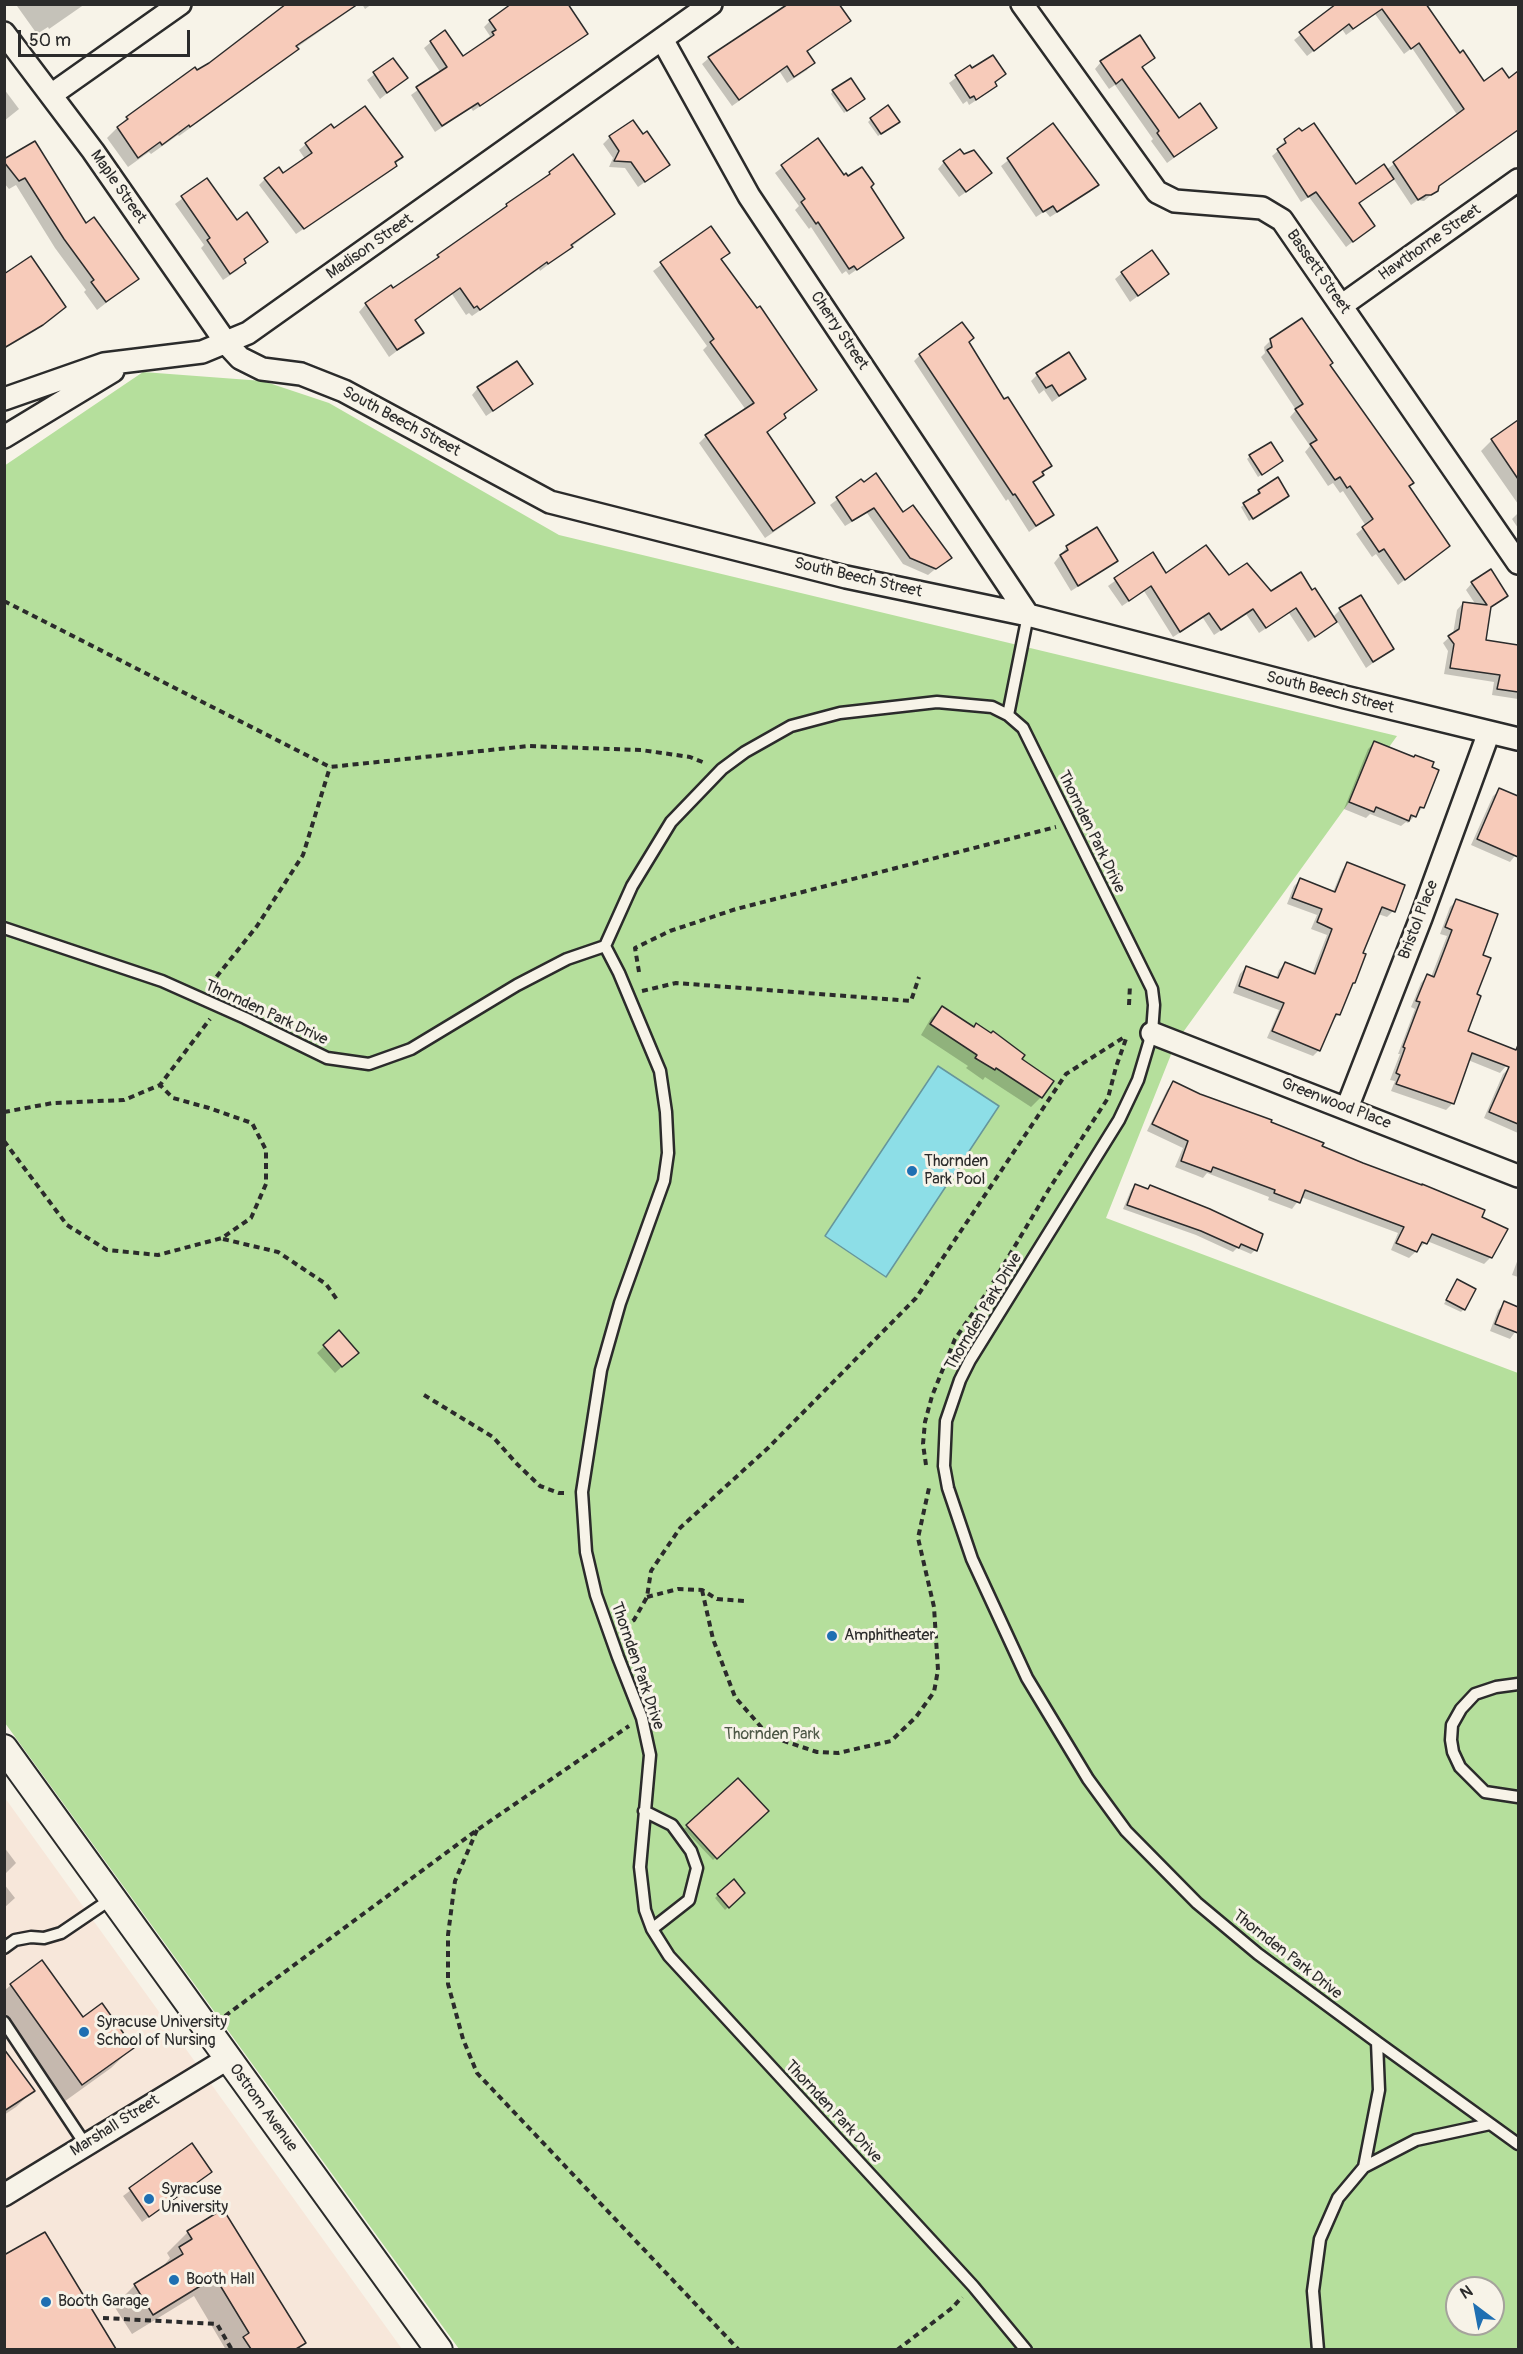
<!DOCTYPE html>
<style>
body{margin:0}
#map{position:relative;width:1523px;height:2354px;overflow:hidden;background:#f7f3e8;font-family:Pangolin,sans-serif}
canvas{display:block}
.frame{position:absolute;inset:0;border:6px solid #2b2b2b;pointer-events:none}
.north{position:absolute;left:1445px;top:2276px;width:60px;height:60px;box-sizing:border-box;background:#f7f3e8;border:2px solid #a5a39c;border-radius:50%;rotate:328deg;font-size:16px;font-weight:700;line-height:24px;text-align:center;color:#2b2b2b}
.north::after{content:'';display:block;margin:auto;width:21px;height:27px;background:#1f6fb2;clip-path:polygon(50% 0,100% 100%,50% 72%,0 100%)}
.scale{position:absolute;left:18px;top:30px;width:172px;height:27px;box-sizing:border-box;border:3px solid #2b2b2b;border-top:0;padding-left:8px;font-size:18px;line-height:21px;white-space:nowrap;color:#2b2b2b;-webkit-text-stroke:4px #f7f3e8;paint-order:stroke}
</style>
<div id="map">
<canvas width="1523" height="2354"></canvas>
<div class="frame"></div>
<div class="north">N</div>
<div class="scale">50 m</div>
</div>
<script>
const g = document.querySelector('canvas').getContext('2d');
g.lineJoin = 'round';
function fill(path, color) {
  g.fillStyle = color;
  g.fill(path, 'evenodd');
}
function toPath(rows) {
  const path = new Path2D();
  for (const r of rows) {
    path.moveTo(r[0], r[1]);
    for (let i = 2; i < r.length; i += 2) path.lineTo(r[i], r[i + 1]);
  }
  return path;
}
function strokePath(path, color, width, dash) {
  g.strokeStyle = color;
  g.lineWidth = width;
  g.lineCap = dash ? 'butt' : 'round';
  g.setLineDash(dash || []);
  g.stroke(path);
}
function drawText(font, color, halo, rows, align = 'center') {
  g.font = font + ' Pangolin,sans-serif';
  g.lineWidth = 6;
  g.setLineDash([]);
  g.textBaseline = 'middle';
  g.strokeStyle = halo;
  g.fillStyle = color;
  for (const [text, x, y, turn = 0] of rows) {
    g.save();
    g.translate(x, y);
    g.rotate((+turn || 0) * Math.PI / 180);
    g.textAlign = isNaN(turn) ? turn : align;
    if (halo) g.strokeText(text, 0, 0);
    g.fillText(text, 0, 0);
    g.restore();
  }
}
const built = toPath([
 [5,1798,402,2349,5,2349]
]);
const green = toPath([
 [143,372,263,381,329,403,559,535,1397,736,1176,1042,1106,1218,1518,1373,1518,2349,459,2349,5,1723,4,466],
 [1457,2288,1493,2288,1493,2324,1457,2324]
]);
const water = toPath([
 [938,1066,999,1106,886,1277,825,1236,938,1066]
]);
const shadow = toPath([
 [18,4,85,4,49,29,48,27,37,34,17,6],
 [288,4,359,4,296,48,286,59,179,136,178,135,151,154,149,152,128,167,107,138,127,118,210,64],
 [362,4,372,4,365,9],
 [1340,4,1425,4,1460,55,1484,83,1508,80,1514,76,1518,81,1518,128,1437,187,1437,190,1424,201,1418,200,1411,205,1393,178,1358,204,1373,226,1346,247,1309,197,1301,202,1272,156,1280,149,1278,147,1299,130,1356,186,1386,170,1458,116,1412,48,1404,54,1375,14,1346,35,1342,29,1307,56,1294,40],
 [490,21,579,40,473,111,471,108,435,132,411,95,441,73,424,48,431,42,462,58,488,41,486,39,490,36,484,27],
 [849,21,806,53,813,63,807,70,787,83,780,72,732,106,702,64,709,58],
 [1153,58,1141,68,1178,120,1215,128,1167,163,1151,141,1153,139,1115,85,1109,89,1095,69,1101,62],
 [393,60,406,78,380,99,367,80],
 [970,67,972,70,1004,74,994,83,995,86,989,92,969,105,967,101,963,104,949,83],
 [4,89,19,109,4,121],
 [833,91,860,101,844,113,831,94],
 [871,119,895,125,878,136,868,122],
 [1053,125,1097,185,1090,192,1050,217,1045,211,1036,217,1001,166],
 [334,130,401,157,389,172,296,234,259,185,265,179,283,175,305,159,299,150,306,144],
 [610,137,668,165,638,187,625,168,609,167,613,158,603,144],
 [818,140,844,177,869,187,902,238,849,275,846,271,842,274,811,227,809,229,795,210,799,206,775,173],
 [4,161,86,225,137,279,97,310,84,292,86,290,55,248,16,185,9,189,4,183],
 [944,162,983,180,959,197,938,169],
 [550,173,614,214,540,271,539,269,472,316,469,313,466,315,452,294,414,321,422,332,389,357,359,312,366,304,393,290,431,263],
 [207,180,236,222,266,242,243,261,244,263,238,270,223,280,201,248,204,245,175,204],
 [711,228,728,253,720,261,815,390,783,416,784,418,766,433,813,503,805,511,765,538,699,443,706,436,746,410,703,350,707,346,653,271],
 [1122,273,1167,274,1130,302,1115,279],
 [4,275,64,307,35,331,4,349],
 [1271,340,1329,365,1448,546,1398,585,1376,554,1372,557,1356,534,1366,526,1343,491,1340,493,1333,483,1328,486,1305,452,1310,446,1290,417,1296,410,1261,357,1265,353,1264,347],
 [968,343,1004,402,1050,466,1032,484,1052,515,1029,532,1008,499,1006,501,914,361,920,355],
 [1037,375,1084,379,1052,402,1044,390,1039,394,1031,381],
 [478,388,524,390,486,416,472,395],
 [1518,422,1518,504,1481,451,1492,440],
 [1250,456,1278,464,1258,477,1247,459],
 [1277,480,1287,496,1249,521,1241,507,1257,496,1256,494,1259,491],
 [861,481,902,514,950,557,928,575,903,564,867,513,845,526,830,505],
 [1518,513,1518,528,1512,519],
 [1067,547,1116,561,1109,567,1071,591,1054,563],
 [1152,554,1166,575,1229,577,1271,593,1312,592,1332,618,1340,610,1392,649,1366,668,1337,621,1308,642,1289,613,1259,633,1246,614,1214,635,1203,618,1173,637,1144,591,1122,606,1108,586],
 [1472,583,1506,596,1489,609,1484,641,1518,647,1518,699,1492,695,1494,682,1444,674,1448,651,1443,643,1453,634,1457,610,1463,603,1476,605,1466,590],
 [1374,743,1423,807,1408,823,1406,822,1401,826,1370,814,1366,818,1344,809,1368,749],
 [1500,790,1518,798,1518,852,1510,862,1471,845,1493,796],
 [1348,864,1393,911,1387,917,1378,914,1361,954,1354,983,1350,987,1339,1014,1332,1021,1319,1050,1313,1056,1267,1038,1279,1010,1233,993,1240,974,1246,967,1276,978,1279,970,1285,963,1312,974,1327,935,1311,929,1317,915,1287,904,1294,886,1300,880,1333,892,1342,870],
 [1457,900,1481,955,1475,995,1466,1032,1512,1050,1506,1066,1500,1073,1468,1060,1452,1104,1446,1110,1391,1091,1395,1081,1390,1080,1400,1054,1398,1054,1415,1009,1411,1007,1421,983,1427,976,1431,977,1447,936,1440,934,1450,907],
 [942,1008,1020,1060,1041,1097,1031,1107,985,1077,983,1080,966,1068,968,1066,921,1035,931,1018],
 [1510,1067,1518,1071,1518,1133,1484,1118,1503,1074],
 [1173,1083,1269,1122,1480,1218,1491,1257,1484,1264,1427,1241,1409,1258,1391,1250,1398,1233,1301,1197,1292,1209,1268,1200,1269,1197,1207,1173,1203,1178,1175,1167,1183,1148,1147,1131,1167,1090],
 [1135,1186,1147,1190,1150,1187,1255,1250,1251,1254,1237,1248,1233,1252,1196,1235,1123,1209,1131,1190],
 [1518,1259,1518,1277,1512,1275],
 [1457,1280,1464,1309,1461,1312,1444,1304],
 [1505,1303,1518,1308,1518,1328,1510,1339,1490,1331,1498,1310],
 [339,1332,350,1359,335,1373,317,1353],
 [738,1780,767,1811,713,1860,684,1829],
 [4,1847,16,1863,4,1875],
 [733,1881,743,1893,725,1910,715,1898],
 [4,1884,15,1898,4,1908],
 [11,1985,82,2019,132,2048,111,2068,61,2104,4,2025,4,1991],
 [4,2052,33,2091,16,2107,4,2115],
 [191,2145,210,2172,142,2222,123,2196],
 [188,2232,304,2343,298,2350,226,2350,194,2296,132,2334,114,2306,135,2285,160,2270,170,2258,167,2253],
 [45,2234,114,2350,4,2350,4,2257]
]);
const building = toPath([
 [286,4,358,4,296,46,299,49,190,127,189,125,162,145,160,142,138,158,117,127,128,119,126,117,195,67,197,70,209,63,286,4],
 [511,4,568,4,588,34,480,106,478,103,442,126,416,87,447,67,430,41,445,30,463,56,494,35,492,32,496,30,489,20,511,4],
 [788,4,839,4,851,21,807,51,815,63,794,77,787,66,739,100,708,57,788,4],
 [1336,4,1426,4,1460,53,1463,50,1484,81,1502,68,1509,78,1518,71,1518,130,1439,186,1438,191,1431,195,1426,195,1418,200,1393,162,1464,109,1419,43,1411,49,1382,9,1353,29,1349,24,1314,51,1299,32,1336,4],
 [1140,35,1155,58,1142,67,1179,118,1200,103,1217,128,1174,157,1157,133,1159,131,1122,79,1116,84,1100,61,1140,35],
 [993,55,1006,74,995,82,997,86,976,100,974,96,970,98,955,75,970,65,972,68,993,55],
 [393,58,408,78,387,93,373,72,393,58],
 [851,78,865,99,847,111,832,90,851,78],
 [888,105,900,122,881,134,870,118,888,105],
 [365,106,403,157,395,162,397,166,304,229,264,178,279,167,283,173,312,153,305,143,331,124,334,128,365,106],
 [633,120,643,134,647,131,670,165,645,182,631,162,614,161,619,151,609,136,633,120],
 [1053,123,1099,185,1057,212,1053,206,1043,212,1007,158,1053,123],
 [1314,123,1356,184,1384,164,1394,179,1359,203,1375,226,1353,242,1316,192,1308,197,1277,149,1286,143,1284,139,1299,128,1302,131,1314,123],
 [818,138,844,175,846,173,848,176,862,167,874,184,871,187,904,238,857,270,854,266,849,269,818,222,816,224,801,202,805,199,781,165,818,138],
 [35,141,86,223,94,217,139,279,106,302,91,282,94,280,64,239,25,178,19,181,4,162,4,159,35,141],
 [960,149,964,154,974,150,992,173,966,192,943,161,960,149],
 [573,154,615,214,571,245,573,247,548,264,547,262,480,310,477,306,474,308,460,288,415,320,424,333,397,350,365,303,391,285,393,288,439,257,437,255,507,206,506,204,550,174,549,172,573,154],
 [207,178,237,220,247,212,268,242,244,259,246,263,230,274,207,240,210,238,181,196,207,178],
 [711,226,730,253,721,259,757,308,760,306,817,390,784,414,786,418,767,432,815,503,773,531,705,435,754,403,710,342,714,339,660,262,711,226],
 [1152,250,1169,274,1138,296,1121,272,1152,250],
 [31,256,66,307,43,325,4,348,4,274,31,256],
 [1302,318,1333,363,1330,365,1414,483,1409,486,1450,546,1405,580,1384,549,1379,552,1362,527,1373,519,1350,486,1347,488,1340,477,1335,480,1310,444,1317,440,1295,409,1303,404,1267,350,1272,347,1270,339,1302,318],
 [962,322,974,338,969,342,1004,399,1008,397,1052,466,1042,472,1044,475,1033,482,1054,515,1036,526,1015,494,1013,495,919,354,962,322],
 [1069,352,1086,379,1059,396,1052,385,1046,388,1036,373,1069,352],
 [517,361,533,384,493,411,477,387,517,361],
 [1518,420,1518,479,1491,439,1518,420],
 [1271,442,1283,461,1262,475,1249,455,1271,442],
 [876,473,903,512,913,505,952,558,936,569,910,558,874,508,852,521,836,497,861,479,864,482,876,473],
 [1278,477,1289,496,1253,519,1243,503,1260,493,1258,490,1278,477],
 [1097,527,1118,561,1078,586,1060,555,1068,550,1066,546,1097,527],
 [1206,545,1229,575,1247,563,1271,591,1301,572,1312,590,1315,588,1337,622,1315,637,1296,608,1266,628,1253,609,1221,630,1209,613,1180,632,1151,586,1129,601,1114,578,1153,552,1166,573,1206,545],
 [1491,569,1508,596,1491,607,1486,640,1518,645,1518,692,1497,689,1500,675,1450,668,1454,644,1448,636,1459,629,1463,602,1487,605,1471,582,1491,569],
 [1361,595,1394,649,1373,662,1339,608,1361,595],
 [1374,741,1414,757,1415,755,1434,762,1432,767,1439,770,1424,808,1420,807,1416,817,1411,815,1409,821,1376,807,1374,812,1349,802,1374,741],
 [1499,788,1518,796,1518,857,1477,839,1499,788],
 [1347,862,1405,885,1395,912,1382,907,1363,953,1366,954,1355,983,1353,983,1340,1015,1336,1014,1320,1051,1272,1031,1284,1003,1239,986,1246,966,1278,978,1285,962,1315,974,1332,929,1317,922,1322,909,1292,898,1300,878,1335,892,1347,862],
 [1456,899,1498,914,1483,955,1491,958,1477,994,1481,996,1468,1031,1516,1050,1518,1045,1518,1124,1489,1112,1509,1067,1472,1053,1454,1104,1396,1084,1400,1075,1396,1073,1405,1048,1403,1047,1420,1002,1416,1001,1427,974,1434,977,1452,930,1445,927,1456,899],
 [942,1006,974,1027,976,1023,991,1033,993,1031,1025,1055,1022,1059,1054,1081,1042,1098,996,1068,995,1070,975,1058,977,1055,930,1024,942,1006],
 [1173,1081,1200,1094,1272,1120,1271,1122,1324,1143,1322,1146,1363,1163,1422,1185,1422,1184,1485,1210,1482,1217,1508,1229,1492,1258,1432,1234,1427,1244,1422,1242,1417,1252,1396,1243,1404,1227,1305,1190,1300,1203,1274,1193,1275,1190,1213,1167,1211,1172,1181,1161,1188,1141,1152,1124,1173,1081],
 [1135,1184,1148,1189,1150,1185,1210,1209,1263,1234,1257,1251,1241,1244,1239,1248,1201,1231,1127,1205,1135,1184],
 [1457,1279,1476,1289,1465,1310,1446,1300,1457,1279],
 [1504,1301,1518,1307,1518,1333,1495,1324,1504,1301],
 [339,1330,359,1353,342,1367,323,1345,339,1330],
 [738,1778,769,1811,717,1859,686,1825,738,1778],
 [734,1879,745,1893,729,1908,717,1894,734,1879],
 [42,1960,83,2017,102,2003,134,2048,82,2085,10,1984,42,1960],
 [4,2049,35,2091,4,2111,4,2049],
 [192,2143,212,2172,149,2217,129,2188,192,2143],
 [223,2209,306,2343,296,2349,251,2349,243,2337,249,2333,215,2277,153,2315,134,2284,183,2254,179,2247,192,2239,187,2231,223,2209],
 [45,2232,116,2349,4,2349,4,2255,45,2232]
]);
const path = toPath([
 [4,601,330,767,528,746,641,750,690,757,705,763],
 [639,972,635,948,670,931,736,909,1056,827],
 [210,985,257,926,303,855,330,767],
 [642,991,676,983,911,1001,919,977],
 [1129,1005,1130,985],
 [4,1112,53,1103,124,1100,160,1085,210,1019],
 [4,1141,67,1225,107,1250,158,1255,222,1238,251,1218,266,1184,266,1150,252,1123,209,1108,173,1098,160,1085],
 [223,1239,278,1252,326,1284,338,1301],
 [424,1395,493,1437,517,1464,540,1486,559,1493,566,1493],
 [926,1465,923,1444,925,1422,932,1396,955,1339,988,1291,1049,1189,1108,1098,1116,1067,1127,1036],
 [702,1590,713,1639,735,1697,769,1736,817,1752,838,1753,891,1741,916,1717,934,1692,938,1670,934,1607,918,1538,929,1488],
 [647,1597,678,1589,702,1590,717,1599,745,1601],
 [624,1627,634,1620,647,1597,651,1571,680,1528,768,1448,916,1298,1066,1074,1126,1036],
 [477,1830,455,1881,448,1935,448,1984,463,2039,477,2073,739,2350],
 [225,2016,477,1830,629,1726],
 [103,2318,217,2324,232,2350],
 [897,2350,952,2308,962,2297]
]);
const service = toPath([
 [1008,715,1028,615],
 [4,928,162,981,245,1018,327,1058,369,1064,411,1049,517,985,567,959,605,946,632,886,671,822,722,769,745,752,791,726,840,713,937,702,992,707,1008,715,1023,728,1152,989,1154,1005,1152,1033,1138,1080,1119,1120,970,1360,960,1380,946,1421,944,1466,948,1488,972,1559,1027,1678,1088,1779,1126,1831,1197,1903,1258,1954,1377,2042,1379,2090,1364,2167,1338,2198,1320,2239,1313,2291,1318,2350],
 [605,946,619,973,660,1071,666,1112,668,1153,664,1181,620,1303,601,1370,582,1492,586,1552,596,1595,618,1657,642,1718,650,1755,640,1867,645,1910,652,1929,669,1956,973,2286,1026,2350],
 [1518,1684,1496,1687,1475,1694,1461,1709,1452,1725,1451,1740,1453,1752,1460,1767,1485,1792,1518,1797],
 [644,1811,672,1825,691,1851,697,1868,689,1900,652,1929],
 [4,1948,15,1940,31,1937,44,1938,61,1933,114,1897],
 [4,2022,85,2144],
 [1377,2042,1518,2144],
 [1364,2167,1416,2140,1490,2124]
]);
const minor = toPath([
 [1022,4,1157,192,1175,201,1262,208,1282,220,1518,563],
 [4,33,93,151,227,344,240,358,262,369,301,374,344,391,550,502,846,577,1028,615,1345,697,1518,739],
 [662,39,749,196,1028,615],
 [51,95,180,4],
 [1341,306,1518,180],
 [4,399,104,364,202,352,248,333,711,4],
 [4,437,113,371],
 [1152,1033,1518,1176],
 [1347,1108,1421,918,1489,732],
 [4,2195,227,2059]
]);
const tertiary = toPath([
 [4,1748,439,2350]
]);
const markers = [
 [912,1171,6,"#1f6fb2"],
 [832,1636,6,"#1f6fb2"],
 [84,2032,6,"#1f6fb2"],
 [149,2199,6,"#1f6fb2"],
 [174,2280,6,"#1f6fb2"],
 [46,2302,6,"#1f6fb2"]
];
const streetNames = [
 ["Maple Street",118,187,55],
 ["Hawthorne Street",1430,243,-35],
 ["Madison Street",370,247,-35],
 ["Bassett Street",1318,272,55],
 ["Cherry Street",839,331,56],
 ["South Beech Street",401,422,28],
 ["South Beech Street",858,578,13],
 ["South Beech Street",1330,693,14],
 ["Thornden Park Drive",1091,832,64],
 ["Bristol Place",1419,920,-69],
 ["Thornden Park Drive",266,1013,25],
 ["Greenwood Place",1336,1104,21],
 ["Thornden Park Drive",984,1312,-59],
 ["Thornden Park Drive",637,1666,71],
 ["Thornden Park Drive",1287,1955,38],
 ["Ostrom Avenue",263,2108,54],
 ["Thornden Park Drive",833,2112,47],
 ["Marshall Street",115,2126,-32]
];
const poiNames = [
 ["Thornden",924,1162],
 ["Park Pool",924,1180],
 ["Amphitheater",844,1636],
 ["Syracuse University",96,2023],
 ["School of Nursing",96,2041],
 ["Syracuse",161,2190],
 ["University",161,2208],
 ["Booth Hall",186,2280],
 ["Booth Garage",58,2302]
];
const parkNames = [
 ["Thornden Park",772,1735]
];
fill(built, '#f7e7da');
fill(green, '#b5df9c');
fill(water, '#8ddee7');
strokePath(water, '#66969c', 1.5);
fill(shadow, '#0003');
fill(building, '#f7cbba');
strokePath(building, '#2b2b2b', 1.5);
strokePath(service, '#2b2b2b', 15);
strokePath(minor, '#2b2b2b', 26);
strokePath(tertiary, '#2b2b2b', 30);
strokePath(path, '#2b2b2b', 4, [6, 4.5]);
strokePath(service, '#f7f3e8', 10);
strokePath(minor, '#f7f3e8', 21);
strokePath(tertiary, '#f7f3e8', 26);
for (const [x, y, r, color] of markers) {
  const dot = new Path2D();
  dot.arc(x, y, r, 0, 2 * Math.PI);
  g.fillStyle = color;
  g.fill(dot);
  strokePath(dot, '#f7f3e8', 2);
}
drawText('16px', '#2b2b2b', '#f7f3e8', streetNames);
drawText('16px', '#2b2b2b', '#f7f3e8', poiNames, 'left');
drawText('16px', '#4e5847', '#f7f3e8', parkNames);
</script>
